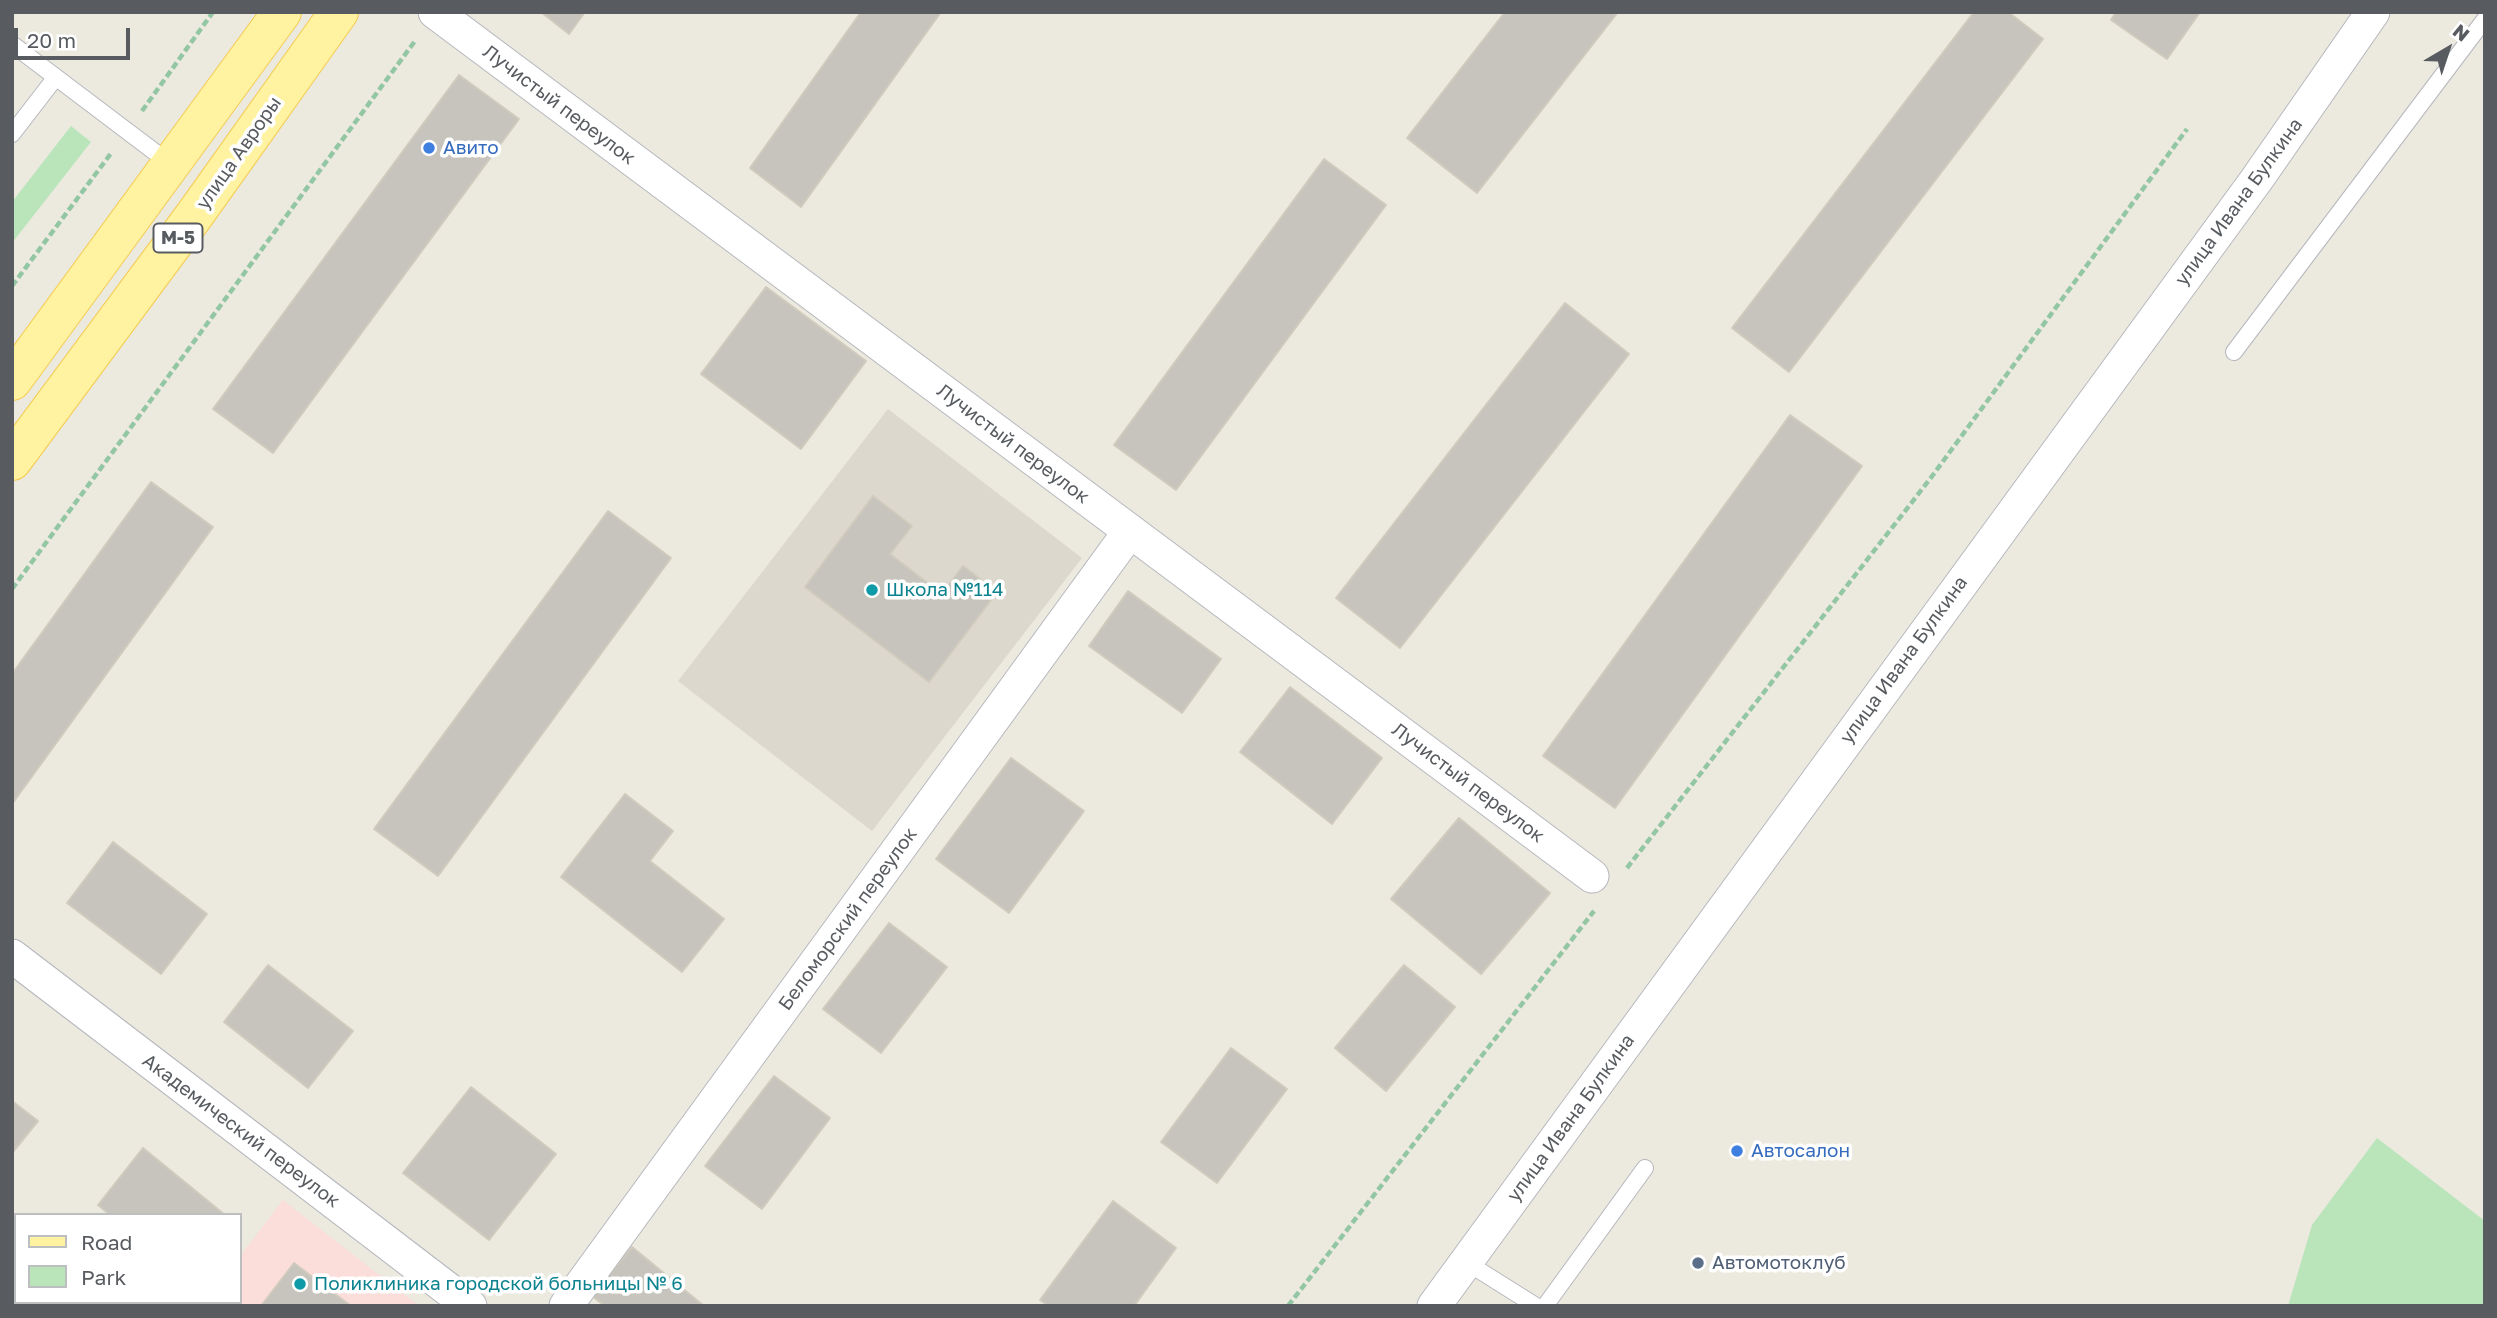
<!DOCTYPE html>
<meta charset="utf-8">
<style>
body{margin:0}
#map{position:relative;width:2497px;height:1318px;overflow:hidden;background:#ece9df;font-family:"Golos Text",sans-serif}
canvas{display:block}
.frame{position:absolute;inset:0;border:14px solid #585c61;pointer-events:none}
.legend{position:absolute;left:14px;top:1213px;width:228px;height:91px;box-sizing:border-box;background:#fff;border:2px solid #bcbec0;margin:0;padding:9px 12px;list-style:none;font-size:21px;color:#585c61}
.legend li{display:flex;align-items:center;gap:14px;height:35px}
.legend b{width:35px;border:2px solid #bcbec0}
.north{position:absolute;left:2413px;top:14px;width:70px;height:70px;-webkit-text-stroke:5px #fff;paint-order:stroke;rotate:39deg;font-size:19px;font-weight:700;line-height:28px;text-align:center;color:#585c61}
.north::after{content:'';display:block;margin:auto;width:24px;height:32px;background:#585c61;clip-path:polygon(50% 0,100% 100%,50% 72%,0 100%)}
.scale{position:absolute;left:14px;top:28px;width:116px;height:32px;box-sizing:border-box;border:4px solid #585c61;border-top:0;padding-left:9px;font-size:21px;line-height:24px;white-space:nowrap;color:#585c61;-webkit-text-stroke:5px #fff;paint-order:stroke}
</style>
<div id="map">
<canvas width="2497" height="1318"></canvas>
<div class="frame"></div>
<ul class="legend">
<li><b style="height:9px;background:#fff3a1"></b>Road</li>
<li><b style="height:19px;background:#bae5bb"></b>Park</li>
</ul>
<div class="north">N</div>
<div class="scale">20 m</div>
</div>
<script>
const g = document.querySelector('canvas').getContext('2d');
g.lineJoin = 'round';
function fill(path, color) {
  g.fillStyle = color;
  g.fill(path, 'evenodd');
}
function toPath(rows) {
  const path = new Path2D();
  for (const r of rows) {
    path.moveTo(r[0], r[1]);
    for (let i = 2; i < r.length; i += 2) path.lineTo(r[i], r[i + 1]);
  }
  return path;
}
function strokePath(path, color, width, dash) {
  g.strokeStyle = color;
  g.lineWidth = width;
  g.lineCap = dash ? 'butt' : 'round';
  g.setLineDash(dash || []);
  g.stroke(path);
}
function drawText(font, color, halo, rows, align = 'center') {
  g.font = font + ' "Golos Text",sans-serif';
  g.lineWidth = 7;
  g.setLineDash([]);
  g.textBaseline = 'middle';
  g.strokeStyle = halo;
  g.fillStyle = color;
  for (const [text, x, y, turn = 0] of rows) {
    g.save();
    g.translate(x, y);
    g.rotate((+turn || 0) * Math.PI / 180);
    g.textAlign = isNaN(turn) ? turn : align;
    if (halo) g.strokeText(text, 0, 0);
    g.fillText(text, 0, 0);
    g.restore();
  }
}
const education = toPath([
 [888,409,1082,558,872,831,678,681]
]);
const medical = toPath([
 [283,1200,419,1306,201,1306,204,1302,240,1302,240,1256]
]);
const green = toPath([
 [71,126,91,142,12,243,12,202],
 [2377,1138,2485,1221,2485,1306,2288,1306,2312,1225]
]);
const building = toPath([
 [541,12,585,12,569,34,541,12],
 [861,12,941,12,801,207,750,168,861,12],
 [1505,12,1618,12,1477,193,1407,138,1505,12],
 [1974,12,2008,12,2043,39,1789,372,1732,328,1974,12],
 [2116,12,2200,12,2167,59,2111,20,2116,12],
 [459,75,519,119,273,453,213,409,459,75],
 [1324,159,1386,205,1176,490,1114,445,1324,159],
 [766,287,866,361,801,449,701,374,766,287],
 [1565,303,1629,354,1400,648,1336,598,1565,303],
 [1790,415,1862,466,1615,808,1543,756,1790,415],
 [151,482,213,527,12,804,12,674,151,482],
 [873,496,912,526,890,554,942,594,963,566,997,592,929,682,805,587,873,496],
 [608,511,671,558,438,876,374,829,608,511],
 [1128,591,1221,659,1182,713,1089,646,1128,591],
 [1290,687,1382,758,1332,824,1240,752,1290,687],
 [1011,758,1084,811,1009,913,936,859,1011,758],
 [625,794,673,831,650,861,724,919,682,972,561,877,625,794],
 [1459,818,1550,893,1481,974,1391,899,1459,818],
 [113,842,207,914,161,974,67,903,113,842],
 [889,923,947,967,881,1053,823,1009,889,923],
 [268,965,353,1031,308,1088,224,1022,268,965],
 [1404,965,1455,1007,1386,1091,1335,1048,1404,965],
 [1231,1048,1287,1089,1217,1183,1161,1142,1231,1048],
 [774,1076,830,1118,762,1209,705,1166,774,1076],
 [471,1087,556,1154,489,1240,403,1173,471,1087],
 [12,1101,38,1121,12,1153,12,1101],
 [143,1148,225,1215,110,1215,98,1205,143,1148],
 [1113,1201,1176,1248,1134,1306,1049,1306,1040,1300,1113,1201],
 [632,1247,704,1306,605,1306,592,1296,632,1247],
 [294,1263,351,1306,261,1306,294,1263],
 [28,1302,93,1302,97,1306,26,1306,28,1302]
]);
const path = toPath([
 [142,111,213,12],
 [12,286,112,152],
 [12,589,415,41],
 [1627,868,1930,479,2187,129],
 [1288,1306,1594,911]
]);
const service = toPath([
 [12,44,172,165],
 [12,134,56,77],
 [2234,352,2485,19],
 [1466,1262,1536,1306],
 [1545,1306,1645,1168]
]);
const minor = toPath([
 [435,12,1592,876],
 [12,956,470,1306],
 [566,1306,1130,531],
 [1434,1306,2257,179,2373,12]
]);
const primary = toPath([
 [12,381,282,12],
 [12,461,196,213,339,12]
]);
const markers = [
 [429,148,7,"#3f7fe0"],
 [872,590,7,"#0f9aa8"],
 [1737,1151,7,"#3f7fe0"],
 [1698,1263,7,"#5c6f8a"],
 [300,1284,7,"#0f9aa8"]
];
const shields = [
 [178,238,49]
];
const shieldNames = [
 ["М-5",178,238]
];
const streetNames = [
 ["Лучистый переулок",559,105,37],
 ["улица Авроры",239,153,-55],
 ["улица Ивана Булкина",2239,202,-54],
 ["Лучистый переулок",1013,444,37],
 ["улица Ивана Булкина",1904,660,-54],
 ["Лучистый переулок",1468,783,37],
 ["Беломорский переулок",848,919,-54],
 ["улица Ивана Булкина",1571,1118,-54],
 ["Академический переулок",241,1131,37]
];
const shopNames = [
 ["Авито",443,148],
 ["Автосалон",1751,1151]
];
const cultureNames = [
 ["Школа №114",886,590],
 ["Поликлиника городской больницы № 6",314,1284]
];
const serviceNames = [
 ["Автомотоклуб",1712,1263]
];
fill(education, '#dcd8ce');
fill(medical, '#fbddd9');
fill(green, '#bae5bb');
fill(building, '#c6c4bc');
strokePath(building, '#d0cbbd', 2);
strokePath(service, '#b5b7bd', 18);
strokePath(minor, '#b5b7bd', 35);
strokePath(primary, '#f4cb50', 40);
strokePath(path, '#93c6a3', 4.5, [7, 3.5]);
strokePath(service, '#fff', 16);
strokePath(minor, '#fff', 33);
strokePath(primary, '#fff3a1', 38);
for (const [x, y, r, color] of markers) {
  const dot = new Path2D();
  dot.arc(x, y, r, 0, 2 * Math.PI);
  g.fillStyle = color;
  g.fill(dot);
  strokePath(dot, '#fff', 2.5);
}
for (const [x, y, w] of shields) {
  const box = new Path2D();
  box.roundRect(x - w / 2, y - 14.5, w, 29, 5);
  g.fillStyle = '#fff';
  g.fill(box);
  strokePath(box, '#585c61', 2);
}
drawText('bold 18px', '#585c61', null, shieldNames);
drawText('19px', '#585c61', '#fff', streetNames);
drawText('19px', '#366cbe', '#fff', shopNames, 'left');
drawText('19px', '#0d838f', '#fff', cultureNames, 'left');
drawText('19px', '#4e5e75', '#fff', serviceNames, 'left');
</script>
